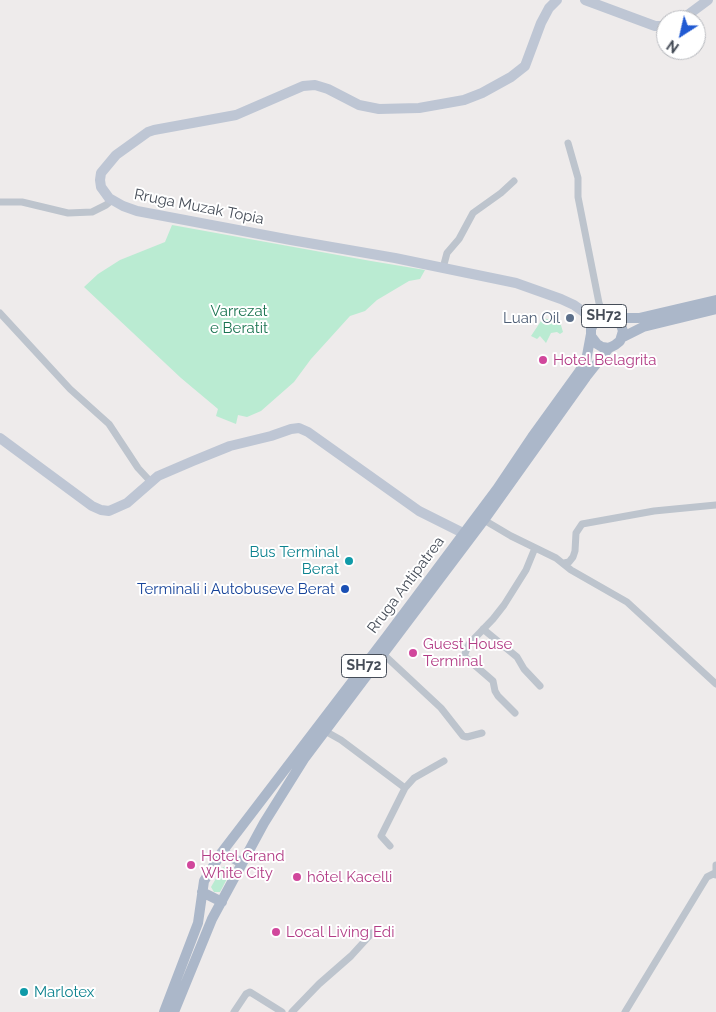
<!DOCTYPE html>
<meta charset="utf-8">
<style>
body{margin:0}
#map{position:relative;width:716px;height:1012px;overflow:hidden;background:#eeebeb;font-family:Raleway,sans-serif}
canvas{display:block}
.north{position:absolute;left:656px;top:10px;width:50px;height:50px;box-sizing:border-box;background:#fff;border:1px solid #b5b7bc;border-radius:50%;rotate:215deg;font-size:14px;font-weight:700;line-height:20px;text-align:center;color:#454c57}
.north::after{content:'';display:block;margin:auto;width:18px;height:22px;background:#215ad2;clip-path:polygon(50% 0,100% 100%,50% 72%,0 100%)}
</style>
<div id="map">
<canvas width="716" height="1012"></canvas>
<div class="north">N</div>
</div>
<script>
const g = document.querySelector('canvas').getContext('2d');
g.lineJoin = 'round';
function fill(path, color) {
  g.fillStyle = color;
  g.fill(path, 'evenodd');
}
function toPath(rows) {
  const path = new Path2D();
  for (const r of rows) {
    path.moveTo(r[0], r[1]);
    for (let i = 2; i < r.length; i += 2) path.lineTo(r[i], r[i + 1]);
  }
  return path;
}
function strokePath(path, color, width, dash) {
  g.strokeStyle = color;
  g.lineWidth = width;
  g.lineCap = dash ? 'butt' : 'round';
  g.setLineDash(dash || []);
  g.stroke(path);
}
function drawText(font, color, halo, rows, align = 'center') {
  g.font = font + ' Raleway,sans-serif';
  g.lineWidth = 4;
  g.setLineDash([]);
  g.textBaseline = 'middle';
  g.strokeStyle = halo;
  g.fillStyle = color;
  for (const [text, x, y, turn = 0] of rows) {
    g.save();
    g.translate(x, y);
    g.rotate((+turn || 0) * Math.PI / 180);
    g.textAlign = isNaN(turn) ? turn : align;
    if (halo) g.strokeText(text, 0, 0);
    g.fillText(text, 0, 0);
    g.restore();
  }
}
const green = toPath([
 [172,225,371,261,425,270,420,279,409,281,377,300,365,311,350,316,311,359,294,382,261,411,247,417,238,415,236,424,216,416,218,409,181,378,84,287,98,274,120,260,165,242],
 [543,318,560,322,563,332,560,334,557,332,551,333,546,343,540,336,537,339,531,336],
 [225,866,229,868,230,873,220,892,214,892,211,887,222,868]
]);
const street = toPath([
 [568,143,578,178,578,197,599,303,604,316],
 [0,202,22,202,68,213,92,212,106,205,112,200],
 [443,268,447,253,459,239,473,213,501,193,514,181],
 [0,313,70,389,109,424,138,468,150,481],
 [484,520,511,536,556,558,571,570,627,602,716,684],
 [564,563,569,562,573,557,575,551,576,533,582,524,654,511,716,505],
 [483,629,517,657,524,669,540,686],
 [381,652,441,708,463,736,467,737,482,733],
 [515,713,498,696,495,691,493,681,464,656,469,644,493,619,504,605,526,570,535,548],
 [325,731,341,740,405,788],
 [390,846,381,836,405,788,414,778,444,761],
 [716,865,716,875],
 [234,1012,246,994,250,992,282,1012],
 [292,1012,319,984,351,956,372,933],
 [625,1012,707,877,715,873]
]);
const secondary = toPath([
 [557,0,549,8,541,23,525,66,511,77,482,93,464,100,419,108,379,109,359,105,328,89,315,85,303,86,236,115,154,130,148,132,116,155,101,173,100,180,101,187,109,198,123,206,137,211,291,240,395,258,516,283,561,299,574,305,596,321],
 [585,0,655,26,666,26],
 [681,20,708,0],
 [0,438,92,506,101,510,109,511,127,503,158,476,193,461,230,446,271,436,291,429,299,428,308,432,419,511,463,533,469,538]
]);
const primary = toPath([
 [614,318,639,318,716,300],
 [621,338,643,327,716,309],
 [222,852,242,863],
 [202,892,222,902],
 [164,1012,198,923,204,881,222,852,387,636,497,489,532,437,579,372,586,361,591,334],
 [174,1012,212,919,264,823,304,759,484,520,586,377,609,348,615,345,620,341,623,331,621,325,614,318,604,316,598,319,594,323,591,329,591,336,597,344,602,347,609,348]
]);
const markers = [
 [570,318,5,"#5c6f8a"],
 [543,360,5,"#d1479c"],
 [349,561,5,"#0f9aa8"],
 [345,589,5,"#1a4fb4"],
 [413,653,5,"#d1479c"],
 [191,865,5,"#d1479c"],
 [297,877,5,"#d1479c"],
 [276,932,5,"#d1479c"],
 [24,992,5,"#0f9aa8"]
];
const shields = [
 [604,316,45],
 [364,666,45]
];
const shieldNames = [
 ["SH72",604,316],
 ["SH72",364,666]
];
const streetNames = [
 ["Rruga Muzak Topia",199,207,11],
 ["Rruga Antipatrea",406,585,-53]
];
const parkNames = [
 ["Varrezat",239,311],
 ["e Beratit",239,328]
];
const serviceNames = [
 ["Luan Oil",560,318]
];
const hotelNames = [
 ["Hotel Belagrita",553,360],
 ["Guest House",423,644],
 ["Terminal",423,661],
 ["Hotel Grand",201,856],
 ["White City",201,873],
 ["hôtel Kacelli",307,877],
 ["Local Living Edi",286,932]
];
const cultureNames = [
 ["Bus Terminal",339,552],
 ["Berat",339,569],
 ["Marlotex",34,992,"left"]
];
const transitNames = [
 ["Terminali i Autobuseve Berat",335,589]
];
fill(green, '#baebd2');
strokePath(street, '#bdc4cd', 7);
strokePath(secondary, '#bec6d4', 10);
strokePath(primary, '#abb7c9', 10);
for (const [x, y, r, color] of markers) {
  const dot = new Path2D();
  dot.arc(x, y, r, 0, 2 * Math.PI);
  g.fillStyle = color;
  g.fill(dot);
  strokePath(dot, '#fff', 2);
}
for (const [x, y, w] of shields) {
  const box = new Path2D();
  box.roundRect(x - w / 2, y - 11.5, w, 23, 4);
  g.fillStyle = '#fff';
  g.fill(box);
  strokePath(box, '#454c57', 1);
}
drawText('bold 14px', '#454c57', null, shieldNames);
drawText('15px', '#454c57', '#fff', streetNames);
drawText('15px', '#1a7451', '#fff', parkNames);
drawText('15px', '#4e5e75', '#fff', serviceNames, 'right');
drawText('15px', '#b23c85', '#fff', hotelNames, 'left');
drawText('15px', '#0d838f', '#fff', cultureNames, 'right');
drawText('15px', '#164399', '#fff', transitNames, 'right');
</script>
